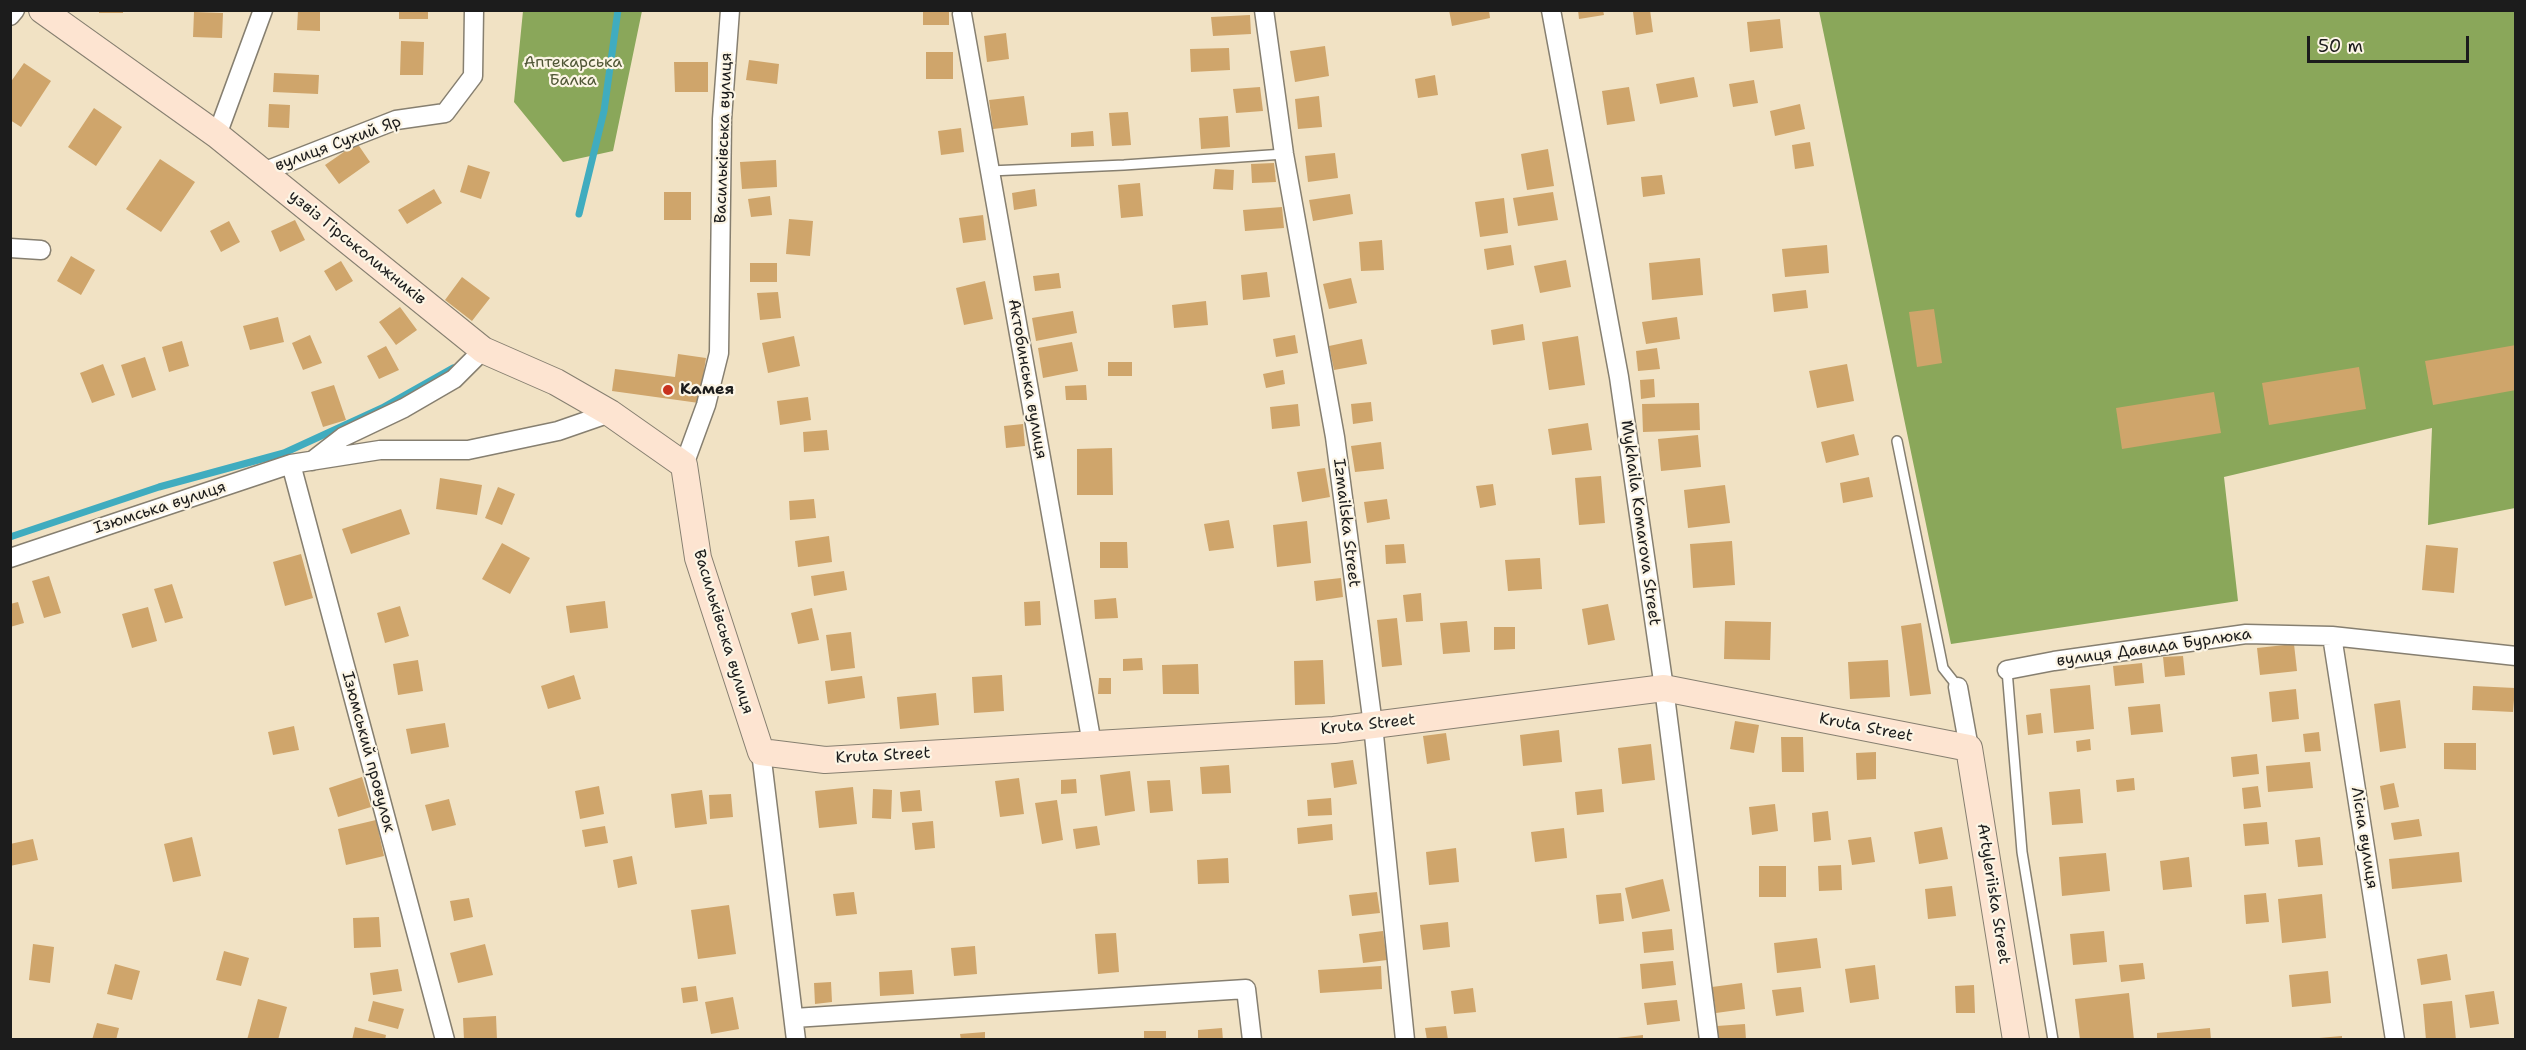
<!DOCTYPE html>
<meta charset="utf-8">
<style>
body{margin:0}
#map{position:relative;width:2526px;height:1050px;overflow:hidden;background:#f1e2c4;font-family:"Shantell Sans",sans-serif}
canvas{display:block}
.frame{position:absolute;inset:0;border:12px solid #1c1c1c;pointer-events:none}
.scale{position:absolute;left:2307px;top:36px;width:162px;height:27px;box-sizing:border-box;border:3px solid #1c1c1c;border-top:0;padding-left:8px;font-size:18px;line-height:21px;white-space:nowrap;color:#1c1c1c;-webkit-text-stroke:4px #fcf5e5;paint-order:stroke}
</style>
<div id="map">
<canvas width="2526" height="1050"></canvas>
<div class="frame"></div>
<div class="scale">50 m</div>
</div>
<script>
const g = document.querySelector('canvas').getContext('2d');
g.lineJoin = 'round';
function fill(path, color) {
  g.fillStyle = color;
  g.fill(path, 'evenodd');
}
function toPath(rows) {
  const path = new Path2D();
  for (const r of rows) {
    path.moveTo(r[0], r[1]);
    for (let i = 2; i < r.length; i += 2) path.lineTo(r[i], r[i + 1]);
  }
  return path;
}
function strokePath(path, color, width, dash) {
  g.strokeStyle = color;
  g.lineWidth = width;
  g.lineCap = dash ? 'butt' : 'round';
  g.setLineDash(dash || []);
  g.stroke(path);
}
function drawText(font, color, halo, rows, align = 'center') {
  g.font = font + ' "Shantell Sans",sans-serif';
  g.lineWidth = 4.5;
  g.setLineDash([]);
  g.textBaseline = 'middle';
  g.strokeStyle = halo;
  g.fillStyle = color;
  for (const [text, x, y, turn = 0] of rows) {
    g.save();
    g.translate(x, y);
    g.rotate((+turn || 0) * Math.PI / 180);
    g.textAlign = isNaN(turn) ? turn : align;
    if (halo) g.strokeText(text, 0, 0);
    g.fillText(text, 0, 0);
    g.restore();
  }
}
const forest = toPath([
 [523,11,642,11,613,151,563,162,514,102],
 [1819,11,2515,11,2515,508,2428,525,2432,428,2224,477,2238,601,1951,644]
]);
const stream = toPath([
 [579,214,604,111,618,10],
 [10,537,159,487,284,453,382,408,453,368]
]);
const building = toPath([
 [99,10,123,10,123,13,99,13],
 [298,10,320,10,320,31,297,30],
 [399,10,428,10,428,19,399,19],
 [923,10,949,10,949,25,923,25],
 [1449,10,1489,10,1490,18,1452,26],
 [1578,10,1603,10,1604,15,1579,19],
 [1643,10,1650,10,1653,32,1636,35,1633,12],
 [194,12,223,13,222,38,193,37],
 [1250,15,1251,34,1213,36,1211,17],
 [1780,19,1783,48,1750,52,1747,22],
 [1006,33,1009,59,987,62,984,36],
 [401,41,424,42,423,75,400,75],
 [1325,46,1329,76,1295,82,1290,51],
 [1229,48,1230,70,1191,72,1190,49],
 [926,52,953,52,953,79,926,79],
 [749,60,779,64,777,84,746,80],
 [674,62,708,62,708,92,675,92],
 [24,63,51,81,21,127,10,120,10,83],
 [274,73,319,75,318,94,273,92],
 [1435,75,1438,95,1418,98,1415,79],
 [1694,77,1698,97,1660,104,1656,84],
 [1754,80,1758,103,1733,107,1729,84],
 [1260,87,1263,111,1236,113,1233,89],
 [1629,87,1635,121,1607,125,1602,91],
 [1024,96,1028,125,993,129,989,100],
 [1319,96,1322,127,1298,129,1295,99],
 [269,104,290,105,289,128,268,127],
 [1800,104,1805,129,1775,136,1770,111],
 [94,108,122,127,96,166,68,147],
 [1128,112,1131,145,1112,146,1109,113],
 [1228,116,1230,147,1201,149,1199,118],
 [961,128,964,152,941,155,938,131],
 [1093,131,1094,146,1071,147,1071,133],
 [1810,142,1814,166,1795,169,1792,145],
 [357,143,370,162,339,184,325,165],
 [1548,149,1554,186,1527,190,1521,154],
 [1335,153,1338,178,1308,182,1305,156],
 [160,159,195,182,161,232,126,209],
 [776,160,777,187,742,189,740,162],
 [1274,163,1276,182,1252,183,1251,164],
 [468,165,490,172,481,199,460,192],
 [1215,169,1234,170,1233,190,1213,189],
 [1662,175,1665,194,1643,197,1641,177],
 [1140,183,1143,216,1121,218,1118,185],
 [434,189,442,203,407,224,398,210],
 [1035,189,1037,206,1014,210,1012,193],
 [664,192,691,192,691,220,664,220],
 [1553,192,1558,220,1518,226,1513,198],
 [1350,194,1353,214,1313,221,1309,200],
 [770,196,772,215,751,217,748,199],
 [1504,198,1508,233,1480,237,1475,202],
 [1282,207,1284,228,1245,231,1243,210],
 [983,215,986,240,963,243,959,218],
 [789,219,813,221,810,256,786,254],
 [295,220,305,240,280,252,271,231],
 [229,221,240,242,221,252,210,231],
 [1382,240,1384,270,1361,271,1359,242],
 [1511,245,1514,265,1487,270,1484,249],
 [1827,245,1829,273,1785,277,1782,249],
 [71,256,95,270,81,295,57,281],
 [1700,258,1703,295,1652,300,1649,263],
 [1566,260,1571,287,1540,293,1534,266],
 [341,261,353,281,336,291,324,271],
 [750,263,777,263,777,282,750,282],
 [1267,272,1270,297,1243,300,1241,275],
 [1059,273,1061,288,1035,291,1033,276],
 [462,277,490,298,472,321,445,300],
 [1351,278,1357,303,1329,309,1323,284],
 [985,281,993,319,964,325,956,288],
 [1806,290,1808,308,1774,312,1772,294],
 [778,292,781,318,760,320,757,293],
 [1206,301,1208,325,1174,328,1172,305],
 [400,307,417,330,396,345,379,322],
 [1934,309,1942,363,1917,367,1909,312],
 [1073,311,1077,333,1036,341,1032,318],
 [278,317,284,342,250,350,243,326],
 [1677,317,1680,339,1646,344,1642,322],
 [1523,324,1525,340,1493,345,1491,330],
 [310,335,322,363,303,370,292,343],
 [1295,335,1298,353,1276,357,1273,339],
 [794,336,800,366,768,373,762,343],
 [1578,336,1585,385,1549,390,1542,342],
 [1362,339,1367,364,1334,370,1329,346],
 [182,341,189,366,169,372,162,347],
 [1072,342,1078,371,1043,378,1038,348],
 [2516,345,2516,390,2433,405,2425,361],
 [386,346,399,370,379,379,367,356],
 [1657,348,1660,369,1638,371,1636,351],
 [678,354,706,358,699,403,612,391,615,369,675,377],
 [145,357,156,390,132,398,121,365],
 [1108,362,1132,362,1132,376,1108,376],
 [103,364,115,395,92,403,80,373],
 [1847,364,1854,401,1817,408,1809,371],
 [2359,367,2366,409,2269,425,2262,383],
 [1283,370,1285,384,1266,388,1263,374],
 [1654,379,1655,397,1641,399,1640,380],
 [334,385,346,420,323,427,311,392],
 [1086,385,1087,400,1066,400,1065,386],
 [2214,392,2221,433,2122,449,2116,408],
 [808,397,811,420,780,425,777,401],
 [1371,402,1373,421,1353,424,1351,404],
 [1699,403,1700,430,1643,432,1642,404],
 [1298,404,1300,426,1272,429,1270,407],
 [1588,423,1592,450,1552,455,1548,429],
 [1023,424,1025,446,1006,448,1004,426],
 [827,430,829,450,804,452,803,432],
 [1854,434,1859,455,1826,463,1821,442],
 [1698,435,1701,467,1661,471,1658,439],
 [1381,442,1384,469,1355,472,1351,446],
 [1112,448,1113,495,1077,495,1077,449],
 [1325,468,1330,497,1302,502,1297,472],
 [1601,476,1605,523,1579,525,1575,478],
 [1869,477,1873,497,1843,503,1840,483],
 [440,478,482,485,477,515,436,509],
 [1493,484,1496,505,1480,508,1476,486],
 [1725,485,1730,523,1688,528,1684,490],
 [498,487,515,494,502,525,485,518],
 [814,499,816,518,790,520,789,501],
 [1387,499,1390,519,1367,523,1364,502],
 [401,509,410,534,351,554,342,529],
 [1229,520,1234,548,1209,551,1204,524],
 [1307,521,1311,563,1277,567,1273,525],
 [829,536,832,562,798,567,795,541],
 [1732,541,1735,585,1693,588,1690,544],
 [1100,542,1127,542,1128,568,1100,568],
 [502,543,530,558,510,594,482,579],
 [1404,544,1406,563,1386,564,1385,545],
 [2426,545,2458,548,2454,593,2422,590],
 [301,554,313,598,285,606,273,562],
 [1540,558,1542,589,1508,591,1505,560],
 [844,571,847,590,814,596,811,576],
 [49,576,61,613,44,618,32,581],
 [1341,578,1343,597,1316,601,1314,581],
 [172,584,183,618,165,623,154,589],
 [1421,593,1423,621,1406,622,1403,595],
 [1116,598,1118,618,1095,619,1094,600],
 [605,601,608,628,570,633,566,606],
 [1040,601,1041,625,1025,626,1024,602],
 [18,602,24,623,10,627,10,604],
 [1608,604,1615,640,1588,645,1582,609],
 [400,606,409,636,385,643,377,613],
 [148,607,157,641,132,648,122,614],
 [812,608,819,640,798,644,791,613],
 [1397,618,1402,665,1382,667,1377,620],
 [1467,621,1470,652,1443,654,1440,623],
 [1725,621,1771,622,1770,660,1724,659],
 [1921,623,1931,694,1910,696,1901,626],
 [1494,627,1515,627,1515,649,1494,650],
 [851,632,855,668,831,671,826,635],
 [2294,644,2297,671,2260,675,2257,648],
 [2183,656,2185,675,2165,677,2163,657],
 [1142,658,1143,670,1123,671,1123,659],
 [418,660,423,691,398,695,393,664],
 [1323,660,1325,704,1295,705,1294,661],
 [1888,660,1890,697,1850,699,1848,662],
 [2142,663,2144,683,2115,686,2113,666],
 [1198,664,1199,694,1163,694,1162,665],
 [574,675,581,699,548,709,541,686],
 [1002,675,1004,711,974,713,972,677],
 [862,676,865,698,828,704,825,681],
 [1099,678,1111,678,1111,694,1098,694],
 [2090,685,2094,729,2054,733,2050,689],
 [2473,686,2515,688,2513,712,2472,710],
 [2296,689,2299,719,2272,722,2269,692],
 [936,693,939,725,900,729,897,697],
 [2400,700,2406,748,2380,752,2374,704],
 [2160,704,2163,732,2131,735,2128,707],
 [2041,713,2043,733,2028,735,2026,715],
 [1735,721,1759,725,1754,753,1730,749],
 [445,723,449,747,411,754,406,729],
 [294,726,299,750,273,755,268,732],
 [1559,730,1562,762,1523,766,1520,735],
 [2319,732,2321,751,2305,752,2303,734],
 [1446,733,1450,760,1427,764,1423,736],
 [1781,737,1803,737,1804,772,1782,772],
 [2090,739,2091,750,2077,752,2076,741],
 [2444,743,2476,743,2476,770,2444,769],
 [1651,744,1655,780,1622,784,1618,748],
 [1876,752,1876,779,1857,780,1856,753],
 [2257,754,2259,774,2233,777,2231,757],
 [1353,760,1357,784,1334,788,1331,763],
 [2310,762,2313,788,2268,792,2266,766],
 [1229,765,1231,793,1202,794,1200,767],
 [1130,771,1135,811,1105,816,1100,775],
 [362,777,371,807,338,817,329,788],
 [1019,778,1024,814,1000,817,995,781],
 [2134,778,2135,790,2117,792,2116,780],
 [1076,779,1077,793,1061,794,1061,780],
 [1170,780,1173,811,1150,813,1147,781],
 [2394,783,2399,807,2384,810,2380,786],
 [599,786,604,814,580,819,575,791],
 [2258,786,2261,807,2244,809,2242,788],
 [853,787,857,824,819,828,815,791],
 [873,789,892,790,891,819,872,818],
 [1602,789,1604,812,1577,815,1575,792],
 [2080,789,2083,823,2052,825,2049,792],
 [702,790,707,824,675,828,671,794],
 [920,790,922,811,902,812,900,792],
 [731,794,733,817,710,819,709,795],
 [1331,798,1332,815,1308,816,1307,800],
 [449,799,456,825,432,831,425,805],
 [1057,800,1063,840,1042,844,1035,803],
 [1775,804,1778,831,1752,835,1749,807],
 [1828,811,1831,840,1814,842,1812,813],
 [2419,819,2422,836,2394,840,2391,823],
 [376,820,384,856,346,865,338,829],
 [933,821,935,848,915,850,912,823],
 [2267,822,2269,844,2245,846,2243,824],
 [1332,824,1333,840,1298,844,1297,828],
 [605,826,608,843,585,847,582,830],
 [1097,826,1100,845,1076,849,1073,829],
 [1942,827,1948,859,1919,864,1914,832],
 [1564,828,1567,858,1535,862,1531,832],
 [192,837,201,876,173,882,164,844],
 [1871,837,1875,862,1852,865,1848,840],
 [2320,837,2323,865,2298,867,2295,840],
 [33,839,38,860,10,866,10,844],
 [1456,848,1459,882,1429,885,1426,852],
 [2459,852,2462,882,2392,889,2389,859],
 [2106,853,2110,891,2062,896,2059,857],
 [632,856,637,884,618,888,613,860],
 [2189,857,2192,887,2163,890,2160,861],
 [1228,858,1229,883,1198,884,1197,860],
 [1841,865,1842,890,1819,891,1818,866],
 [1759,866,1786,866,1786,897,1759,897],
 [1663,879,1670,911,1632,919,1625,888],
 [1952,886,1956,916,1928,919,1925,889],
 [854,892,857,914,836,916,833,894],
 [1377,892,1380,913,1352,916,1349,895],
 [1621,893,1624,921,1599,924,1596,895],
 [2266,893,2269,922,2246,924,2244,895],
 [2322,894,2326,938,2282,943,2278,899],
 [469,898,473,917,454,921,450,901],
 [729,905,736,954,698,959,691,910],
 [379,917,381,947,354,948,353,918],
 [1448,922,1450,947,1423,950,1420,925],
 [1672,929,1674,950,1644,953,1642,932],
 [1383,931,1387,960,1363,963,1359,934],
 [2104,931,2107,962,2073,965,2070,934],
 [1116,933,1119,972,1098,974,1095,934],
 [1817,938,1821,968,1777,973,1774,943],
 [33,944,54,947,50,983,29,980],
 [485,944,493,975,458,983,450,953],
 [975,946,977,974,954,976,951,948],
 [224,951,249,958,241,986,216,980],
 [2447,954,2451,980,2421,985,2417,959],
 [1673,961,1676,985,1642,989,1640,964],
 [2143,963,2145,979,2121,982,2119,965],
 [115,964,140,971,132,1000,107,994],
 [1875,965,1879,999,1850,1003,1845,969],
 [1381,966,1382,989,1320,993,1318,970],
 [398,969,402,991,373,995,370,973],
 [912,970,914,994,880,996,879,972],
 [2328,971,2331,1003,2292,1007,2289,975],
 [831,982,832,1002,815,1004,814,983],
 [1742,983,1745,1009,1716,1013,1712,987],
 [1974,985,1975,1013,1956,1013,1955,986],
 [696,986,698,1001,683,1003,681,988],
 [1801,987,1804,1012,1776,1016,1772,990],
 [1473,988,1476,1012,1454,1014,1451,991],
 [2494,991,2499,1024,2470,1028,2465,995],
 [2129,993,2134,1040,2080,1040,2075,999],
 [733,997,739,1029,711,1034,705,1002],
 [258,999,287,1007,278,1040,247,1040],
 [1677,1000,1680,1021,1647,1025,1644,1003],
 [373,1001,404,1009,398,1029,368,1021],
 [2452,1001,2456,1040,2426,1040,2423,1004],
 [496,1016,497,1040,464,1040,463,1018],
 [97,1023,119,1028,116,1040,92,1040],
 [1745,1024,1746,1040,1719,1040,1717,1026],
 [1446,1026,1448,1040,1427,1040,1425,1028],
 [355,1027,386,1035,385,1040,352,1040],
 [1222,1028,1223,1040,1198,1040,1198,1030],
 [2210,1028,2211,1040,2157,1040,2157,1033],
 [1144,1031,1166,1031,1166,1040,1144,1040],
 [985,1032,985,1040,961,1040,960,1034],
 [1643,1035,1643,1040,1617,1040,1617,1038],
 [2342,1036,2342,1040,2319,1040,2319,1038]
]);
const lane = toPath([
 [990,171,1124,165,1284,154],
 [1897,441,1943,668,1958,687],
 [2007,670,2022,852,2053,1040]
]);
const street = toPath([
 [1264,10,1284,154,1335,437,1373,725,1405,1040],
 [1551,10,1619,377,1664,688,1709,1040],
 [962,14,1092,744],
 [10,16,15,10],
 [217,135,263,10],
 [263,172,396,120,445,113,473,76,474,10],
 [10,248,41,250],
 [312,461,343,437,404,408,454,379,483,350],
 [291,464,445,1040],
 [684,465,706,405,719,353,722,119,730,10],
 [10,558,291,464,380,450,468,450,558,431,610,413],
 [2332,636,2395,1040],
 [2007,670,2054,661,2246,634,2332,636,2516,656],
 [1958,687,1969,748],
 [761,752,796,1040],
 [794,1018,1246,989,1252,1040]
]);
const secondary = toPath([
 [42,10,217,135,483,350,556,382,610,413,684,465,698,558,761,752,825,760,1334,730,1664,688,1969,748,2016,1040]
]);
const markers = [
 [668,390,6,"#c8321e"]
];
const parkNames = [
 ["Аптекарська",573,63],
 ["Балка",573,81]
];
const streetNames = [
 ["Васильківська вулиця",724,138,-88],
 ["вулиця Сухий Яр",338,144,-20],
 ["узвіз Гірськолижників",357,248,39],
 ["Актобинська вулиця",1027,379,80],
 ["Ізюмська вулиця",160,508,-18],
 ["Izmailska Street",1346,523,83],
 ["Mykhaila Komarova Street",1640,523,82],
 ["Васильківська вулиця",723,632,73],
 ["вулиця Давида Бурлюка",2154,648,-8],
 ["Kruta Street",1368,725,-6],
 ["Kruta Street",1866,728,11],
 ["Ізюмський провулок",368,752,75],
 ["Kruta Street",883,756,-3],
 ["Лісна вулиця",2364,838,81],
 ["Artyleriiska Street",1993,894,81]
];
const poiNames = [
 ["Камея",680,390]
];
fill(forest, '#8aa75a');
strokePath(stream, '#40acbf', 7);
fill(building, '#cfa56b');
strokePath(lane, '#867f70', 12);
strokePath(street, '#867f70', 21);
strokePath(secondary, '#867f70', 28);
strokePath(lane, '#fff', 9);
strokePath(street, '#fff', 18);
strokePath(secondary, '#fde4d1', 26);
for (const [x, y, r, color] of markers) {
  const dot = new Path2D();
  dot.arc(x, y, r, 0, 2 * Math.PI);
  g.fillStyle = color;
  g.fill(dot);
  strokePath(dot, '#fcf5e5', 2);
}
drawText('16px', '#4f5635', '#fcf5e5', parkNames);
drawText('16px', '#1c1c1c', '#fcf5e5', streetNames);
drawText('bold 16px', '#1c1c1c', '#fcf5e5', poiNames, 'left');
</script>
